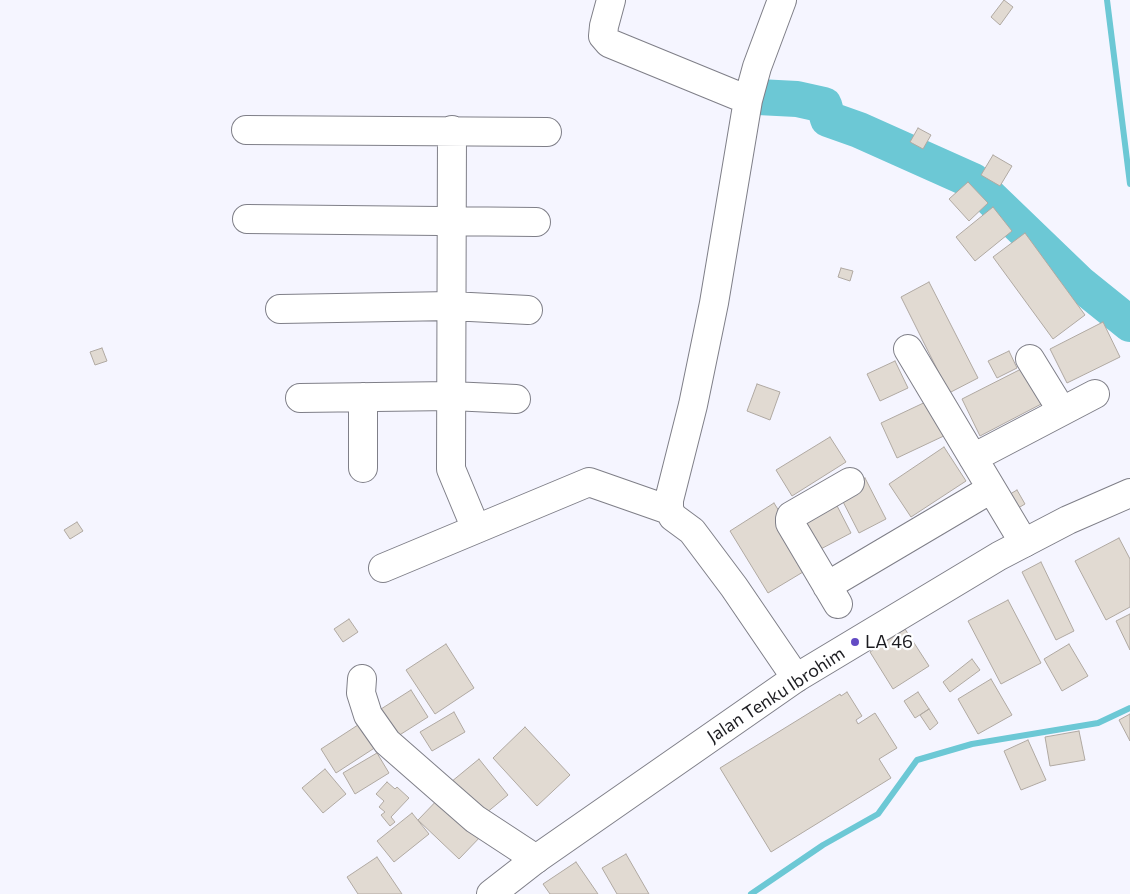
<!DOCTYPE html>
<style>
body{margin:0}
canvas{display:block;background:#f5f5ff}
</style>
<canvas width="1130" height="894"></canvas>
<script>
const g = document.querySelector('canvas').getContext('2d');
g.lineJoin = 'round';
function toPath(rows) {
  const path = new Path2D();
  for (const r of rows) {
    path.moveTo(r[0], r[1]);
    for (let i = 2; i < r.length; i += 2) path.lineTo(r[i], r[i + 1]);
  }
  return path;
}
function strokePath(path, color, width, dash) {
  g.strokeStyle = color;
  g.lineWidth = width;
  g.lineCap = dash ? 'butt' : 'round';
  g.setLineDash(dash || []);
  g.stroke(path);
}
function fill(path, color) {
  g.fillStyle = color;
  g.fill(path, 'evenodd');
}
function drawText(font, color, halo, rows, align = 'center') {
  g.font = font + ' Commissioner,sans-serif';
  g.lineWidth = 4.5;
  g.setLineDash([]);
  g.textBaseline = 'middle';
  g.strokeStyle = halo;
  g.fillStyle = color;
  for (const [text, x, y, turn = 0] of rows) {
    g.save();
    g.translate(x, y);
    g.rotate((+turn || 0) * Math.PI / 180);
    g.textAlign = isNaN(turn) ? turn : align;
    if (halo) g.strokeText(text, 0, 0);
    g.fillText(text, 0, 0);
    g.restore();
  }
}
const stream = toPath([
 [1107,0,1130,184],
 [751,894,823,845,878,814,917,760,972,744,1098,723,1130,708]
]);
const river = toPath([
 [758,97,797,99,824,105,828,119,859,130,973,181,1079,283,1130,324]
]);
const building = toPath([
 [1004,0,1013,7,1000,25,991,17,1004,0],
 [918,128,931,135,923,149,910,142,918,128],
 [993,155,1012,166,1000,186,981,175,993,155],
 [968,182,988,203,969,221,949,199,968,182],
 [993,207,1012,231,975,261,956,237,993,207],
 [1025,233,1085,315,1053,339,993,257,1025,233],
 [841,268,853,271,850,281,838,277,841,268],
 [929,282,978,378,949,393,901,297,929,282],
 [1103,322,1120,357,1067,383,1050,349,1103,322],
 [102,348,107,361,95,365,90,352,102,348],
 [1009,351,1017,368,997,378,988,361,1009,351],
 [895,361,908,388,880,401,867,374,895,361],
 [1029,365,1047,401,980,436,962,399,1029,365],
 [757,384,780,392,770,420,747,411,757,384],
 [932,399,948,434,897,458,881,423,932,399],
 [830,437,846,462,792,496,776,470,830,437],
 [944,447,966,481,911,517,889,484,944,447],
 [865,478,886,519,859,533,838,492,865,478],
 [1017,490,1025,504,1008,514,1000,500,1017,490],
 [833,498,851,533,817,551,800,515,833,498],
 [774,503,813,566,768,593,730,531,774,503],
 [77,522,83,531,70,539,64,530,77,522],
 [1119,538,1130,559,1130,607,1106,620,1075,561,1119,538],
 [1041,562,1074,631,1056,640,1022,572,1041,562],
 [1008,600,1041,663,1001,684,968,621,1008,600],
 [1130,614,1130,650,1116,621,1130,614],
 [349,619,358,632,343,642,334,629,349,619],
 [905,629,929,666,893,689,870,652,905,629],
 [446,644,474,688,435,714,406,670,446,644],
 [1069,644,1088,676,1062,691,1044,659,1069,644],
 [972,659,980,670,950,692,943,682,972,659],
 [991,679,1012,715,978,734,958,699,991,679],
 [411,690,428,717,398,736,381,709,411,690],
 [847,692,862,716,856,720,858,724,875,713,897,748,879,759,891,778,771,852,720,768,840,694,841,696,847,692],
 [918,692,929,709,915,718,904,701,918,692],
 [929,709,938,723,930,730,920,715,929,709],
 [454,712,465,732,432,751,420,732,454,712],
 [1130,714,1130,741,1119,720,1130,714],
 [361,723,376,747,336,773,321,749,361,723],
 [525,727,570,775,537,806,493,758,525,727],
 [1079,731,1085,760,1050,766,1045,737,1079,731],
 [1028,740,1046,780,1021,790,1004,751,1028,740],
 [377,753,389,773,355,794,343,773,377,753],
 [479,759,508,795,480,818,451,782,479,759],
 [325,769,346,794,323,813,302,788,325,769],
 [387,782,395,789,397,787,409,798,391,817,395,822,390,826,381,815,385,812,379,807,384,801,376,794,387,782],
 [444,793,484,833,459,859,418,820,444,793],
 [412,813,429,834,394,862,377,841,412,813],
 [626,854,649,894,617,894,602,868,626,854],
 [377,857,402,894,358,894,347,877,377,857],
 [576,862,598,894,550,894,543,884,576,862]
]);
const minor = toPath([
 [611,0,604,26,603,36,609,43,748,100,714,303,693,405,669,500,669,510,673,517,692,531,734,587,796,678],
 [748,100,757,67,782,0],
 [246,130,547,132],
 [452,130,451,469,476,529],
 [247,219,536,222],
 [280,309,451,306,528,310],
 [908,349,1024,543],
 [1030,359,1062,411],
 [300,398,451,396,516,399],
 [973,458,1095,394],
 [363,468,363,397],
 [383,568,589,482,669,510],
 [827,586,991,489],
 [838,604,790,523,790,519,791,516,850,482],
 [362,679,361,693,368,715,387,742,475,819,536,859]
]);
const major = toPath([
 [491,894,536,859,796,678,999,556,1068,520,1130,493]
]);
const markers = [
 [855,642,5,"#634bc4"]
];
const poiNames = [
 ["LA 46",865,642]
];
const streetNames = [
 ["Jalan Tenku Ibrohim",776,695,-33]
];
strokePath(stream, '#6cc8d5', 6);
strokePath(river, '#6cc8d5', 36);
fill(building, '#e1dad2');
strokePath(building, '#b0a9a2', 1);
strokePath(minor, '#7f7f88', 30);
strokePath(major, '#7f7f88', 30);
strokePath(minor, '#fff', 28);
strokePath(major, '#fff', 28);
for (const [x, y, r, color] of markers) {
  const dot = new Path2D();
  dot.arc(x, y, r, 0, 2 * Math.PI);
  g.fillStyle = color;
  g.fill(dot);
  strokePath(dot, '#fff', 2);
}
drawText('18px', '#1c1c20', '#fff', poiNames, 'left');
drawText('18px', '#1c1c20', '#fff', streetNames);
</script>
